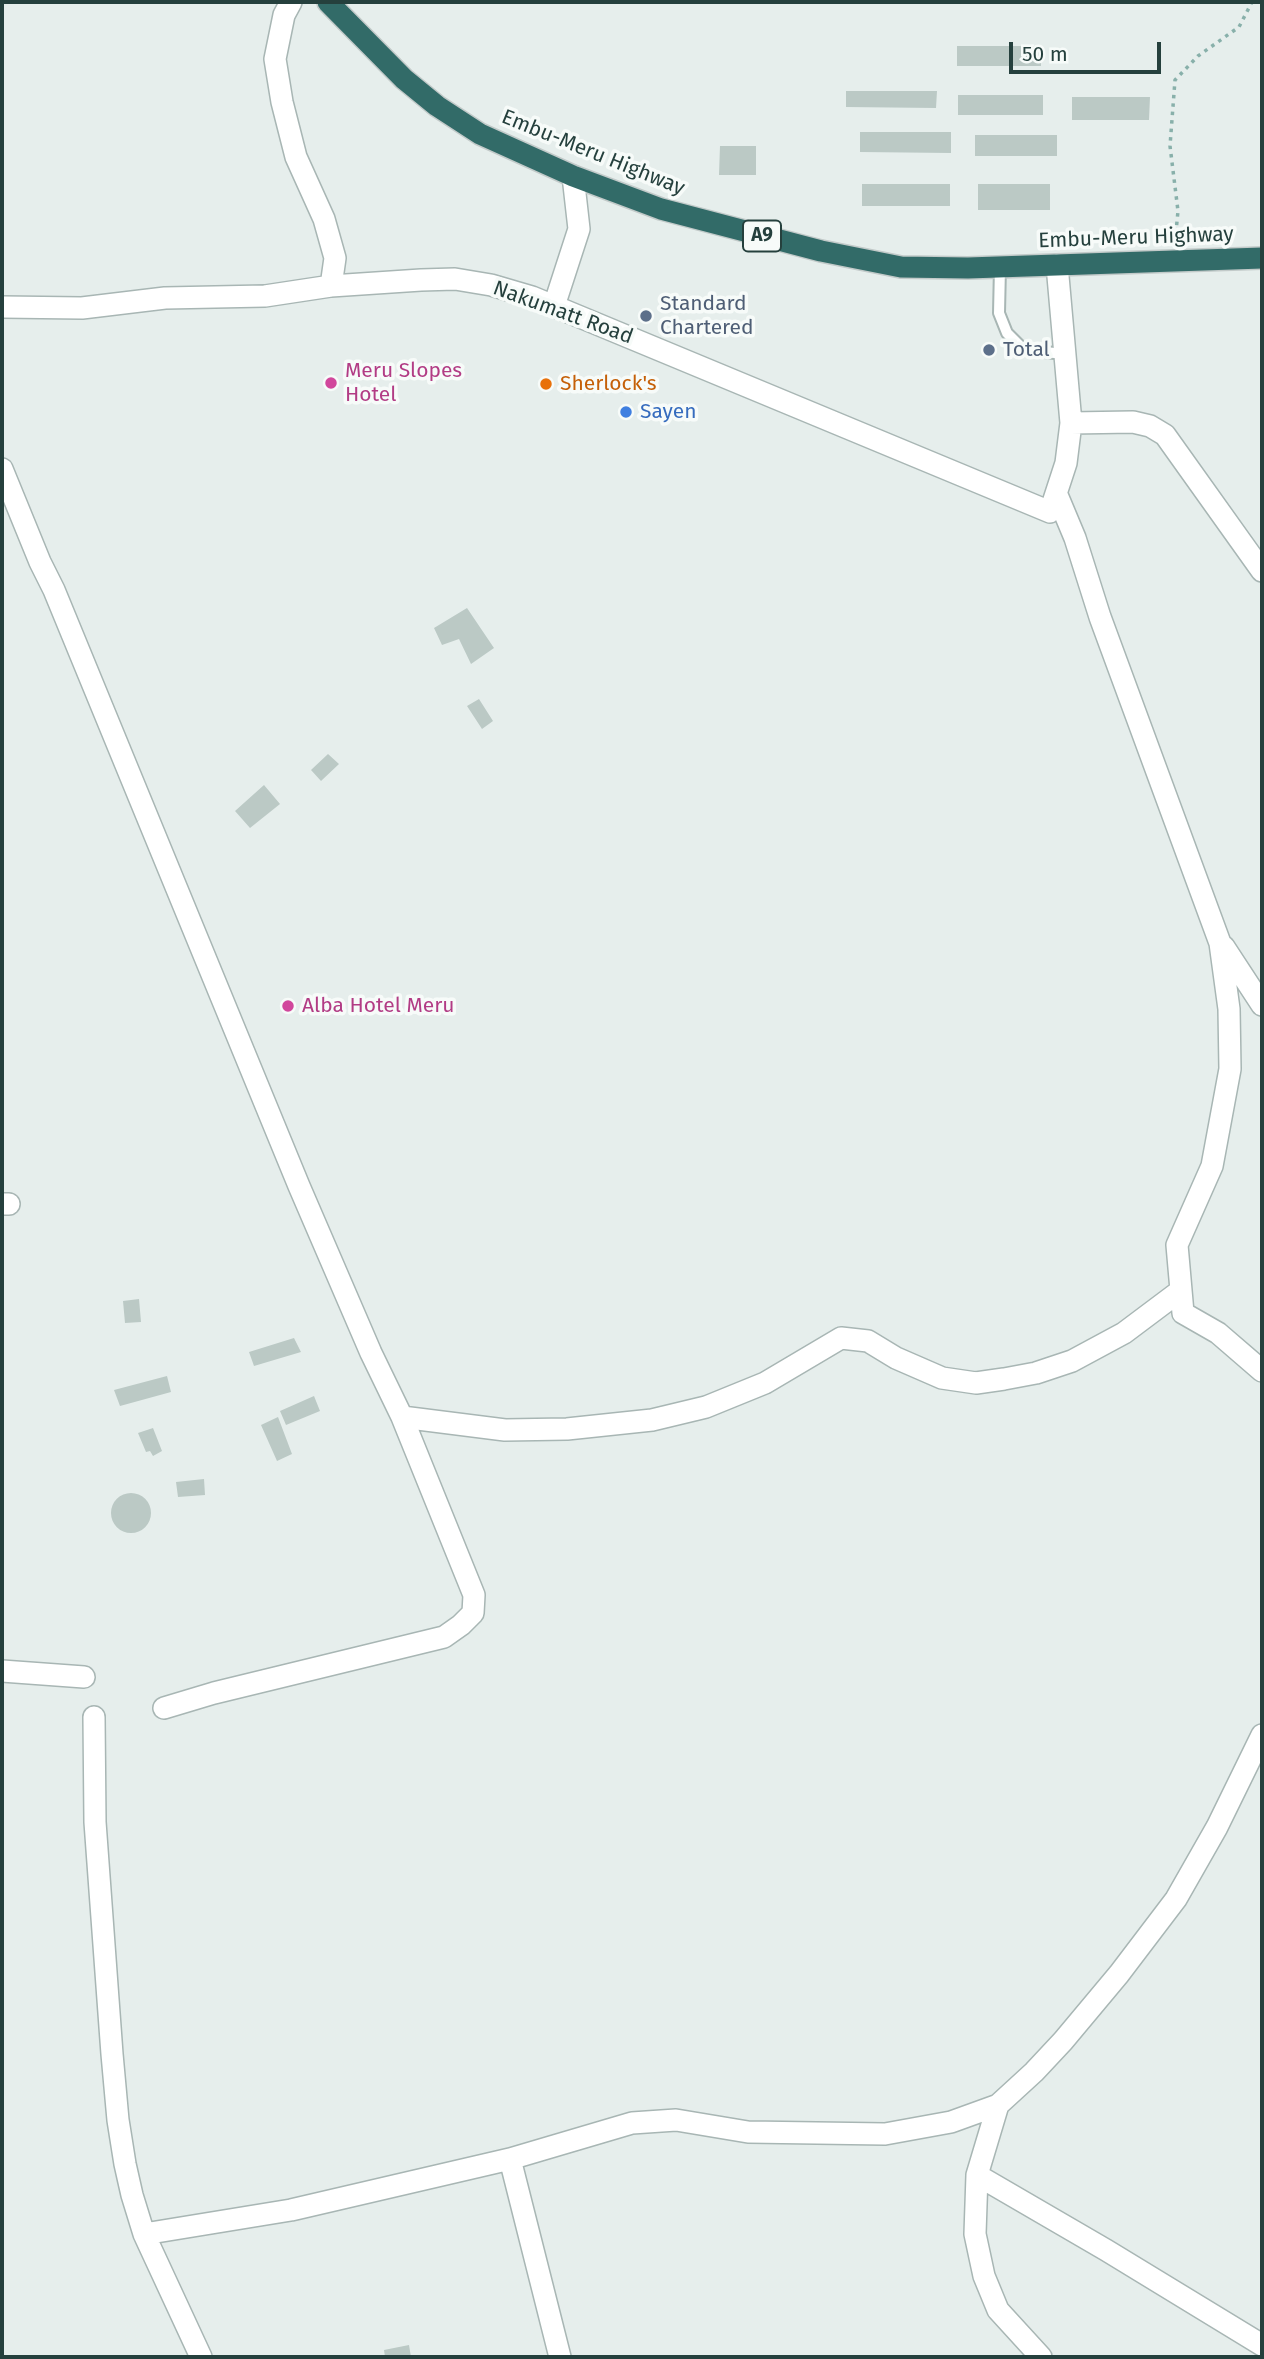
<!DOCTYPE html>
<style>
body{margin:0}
#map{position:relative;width:1264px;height:2359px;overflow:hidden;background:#e6eeec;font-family:"Fira Sans",sans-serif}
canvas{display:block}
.frame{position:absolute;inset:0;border:4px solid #25403d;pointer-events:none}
.scale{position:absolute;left:1009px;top:42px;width:152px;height:32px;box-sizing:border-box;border:4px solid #25403d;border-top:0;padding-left:9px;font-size:21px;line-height:24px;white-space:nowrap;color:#25403d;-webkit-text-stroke:5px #f7fbf9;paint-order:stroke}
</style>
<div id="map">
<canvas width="1264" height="2359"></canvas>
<div class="frame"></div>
<div class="scale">50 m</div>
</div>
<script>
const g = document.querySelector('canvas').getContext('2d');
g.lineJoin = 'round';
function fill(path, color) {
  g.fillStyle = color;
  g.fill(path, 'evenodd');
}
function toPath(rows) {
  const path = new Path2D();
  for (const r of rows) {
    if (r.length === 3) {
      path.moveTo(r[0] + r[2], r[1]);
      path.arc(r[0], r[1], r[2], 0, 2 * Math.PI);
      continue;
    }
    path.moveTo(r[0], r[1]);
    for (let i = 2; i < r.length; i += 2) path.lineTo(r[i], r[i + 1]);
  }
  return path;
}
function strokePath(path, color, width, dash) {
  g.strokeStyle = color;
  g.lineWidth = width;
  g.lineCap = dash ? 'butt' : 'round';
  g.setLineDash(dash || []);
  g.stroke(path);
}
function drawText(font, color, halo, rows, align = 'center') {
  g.font = font + ' "Fira Sans",sans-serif';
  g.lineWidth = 7;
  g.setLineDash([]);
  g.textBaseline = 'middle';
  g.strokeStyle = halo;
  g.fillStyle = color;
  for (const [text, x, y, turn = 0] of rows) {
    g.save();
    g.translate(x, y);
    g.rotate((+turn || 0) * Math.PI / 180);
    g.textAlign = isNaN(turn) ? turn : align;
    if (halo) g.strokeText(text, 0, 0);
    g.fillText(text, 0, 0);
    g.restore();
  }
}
const building = toPath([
 [957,46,1041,46,1041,66,957,66],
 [846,91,937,91,936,108,846,107],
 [958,95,1043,95,1043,115,958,115],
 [1072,97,1150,97,1149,120,1072,120],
 [860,132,951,132,951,153,860,152],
 [975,135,1057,135,1057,156,975,156],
 [720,146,756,146,756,175,719,175],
 [862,184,950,184,950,206,862,206],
 [978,184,1050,184,1050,210,978,210],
 [467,608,494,648,471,664,459,639,442,645,434,628],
 [479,699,493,721,482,729,467,706],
 [328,754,339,764,321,781,311,770],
 [264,785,280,804,250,828,235,811],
 [139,1299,141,1322,125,1323,123,1301],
 [294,1338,301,1352,254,1366,249,1352],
 [167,1376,171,1392,120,1406,114,1390],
 [314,1396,320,1411,286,1425,280,1411],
 [278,1417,292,1454,277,1461,261,1425],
 [153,1428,162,1451,153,1456,150,1451,146,1452,138,1433],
 [204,1479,205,1495,178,1497,176,1482],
 [131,1513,20],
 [409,2345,411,2357,385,2357,384,2350]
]);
const path = toPath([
 [1175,242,1178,211,1170,146,1175,80,1198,56,1239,27,1252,2]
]);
const lane = toPath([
 [1000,267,999,313,1007,333,1024,350,1065,354]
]);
const street = toPath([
 [291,2,284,15,275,59,282,102,296,157,324,219,335,258,331,286],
 [554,306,579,229,573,176],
 [2,307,82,308,165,298,265,296,331,286,421,280,455,279,491,285,532,297,1050,512,1066,463,1071,423,1057,265],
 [1071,423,1133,422,1150,426,1165,435,1262,571],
 [2,469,40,562,54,590,299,1186,371,1353,402,1417,474,1595,473,1613,461,1625,444,1637,214,1693,164,1708],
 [1057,495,1075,538,1100,617,1220,943,1229,1009,1230,1069,1212,1166,1177,1245,1183,1313,1218,1333,1262,1371],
 [1224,947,1262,1005],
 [2,1204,9,1204],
 [402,1417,505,1430,567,1429,652,1420,706,1407,765,1383,841,1338,868,1341,896,1358,942,1378,976,1383,1004,1379,1036,1373,1072,1361,1124,1333,1180,1291],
 [2,1671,84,1677],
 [94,1717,95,1822,112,2054,118,2120,125,2164,132,2195,144,2234,201,2357],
 [998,2105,977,2175,975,2234,984,2276,998,2310,1041,2357],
 [510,2159,560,2357],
 [977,2175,1106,2250,1262,2345],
 [144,2234,291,2210,510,2159,632,2123,676,2120,748,2132,885,2134,951,2122,998,2105,1034,2072,1063,2041,1119,1974,1176,1899,1217,1827,1262,1735]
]);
const highway = toPath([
 [328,2,404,79,437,106,480,134,573,176,661,209,821,251,901,267,968,268,1262,258]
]);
const markers = [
 [646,316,7,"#5c6f8a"],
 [989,350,7,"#5c6f8a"],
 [331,383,7,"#d1479c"],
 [546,384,7,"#e8710a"],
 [626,412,7,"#3f7fe0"],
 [288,1006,7,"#d1479c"]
];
const shields = [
 [762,236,38]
];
const shieldNames = [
 ["A9",762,236]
];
const streetNames = [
 ["Embu-Meru Highway",593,153,22],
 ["Embu-Meru Highway",1136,238,-2],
 ["Nakumatt Road",563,313,20]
];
const serviceNames = [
 ["Standard",660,304],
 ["Chartered",660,328],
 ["Total",1003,350]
];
const hotelNames = [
 ["Meru Slopes",345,371],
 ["Hotel",345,395],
 ["Alba Hotel Meru",302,1006]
];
const foodNames = [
 ["Sherlock's",560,384]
];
const shopNames = [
 ["Sayen",640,412]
];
fill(building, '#bbc9c5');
strokePath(lane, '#a8b6b4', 14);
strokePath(street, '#a8b6b4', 24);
strokePath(highway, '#c2cac9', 24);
strokePath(path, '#88b0aa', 3.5, [3.5, 5]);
strokePath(lane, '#fff', 10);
strokePath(street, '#fff', 21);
strokePath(highway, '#326b68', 21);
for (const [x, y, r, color] of markers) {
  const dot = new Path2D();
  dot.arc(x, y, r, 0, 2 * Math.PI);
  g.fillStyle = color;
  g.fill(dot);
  strokePath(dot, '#f7fbf9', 2.5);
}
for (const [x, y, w] of shields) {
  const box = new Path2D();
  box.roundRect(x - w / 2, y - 15.5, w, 31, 5);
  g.fillStyle = '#f7fbf9';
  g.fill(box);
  strokePath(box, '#25403d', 2);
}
drawText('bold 19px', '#25403d', null, shieldNames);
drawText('21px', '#25403d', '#f7fbf9', streetNames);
drawText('21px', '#4e5e75', '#f7fbf9', serviceNames, 'left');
drawText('21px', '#b23c85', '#f7fbf9', hotelNames, 'left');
drawText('21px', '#c56008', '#f7fbf9', foodNames, 'left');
drawText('21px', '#366cbe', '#f7fbf9', shopNames, 'left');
</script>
